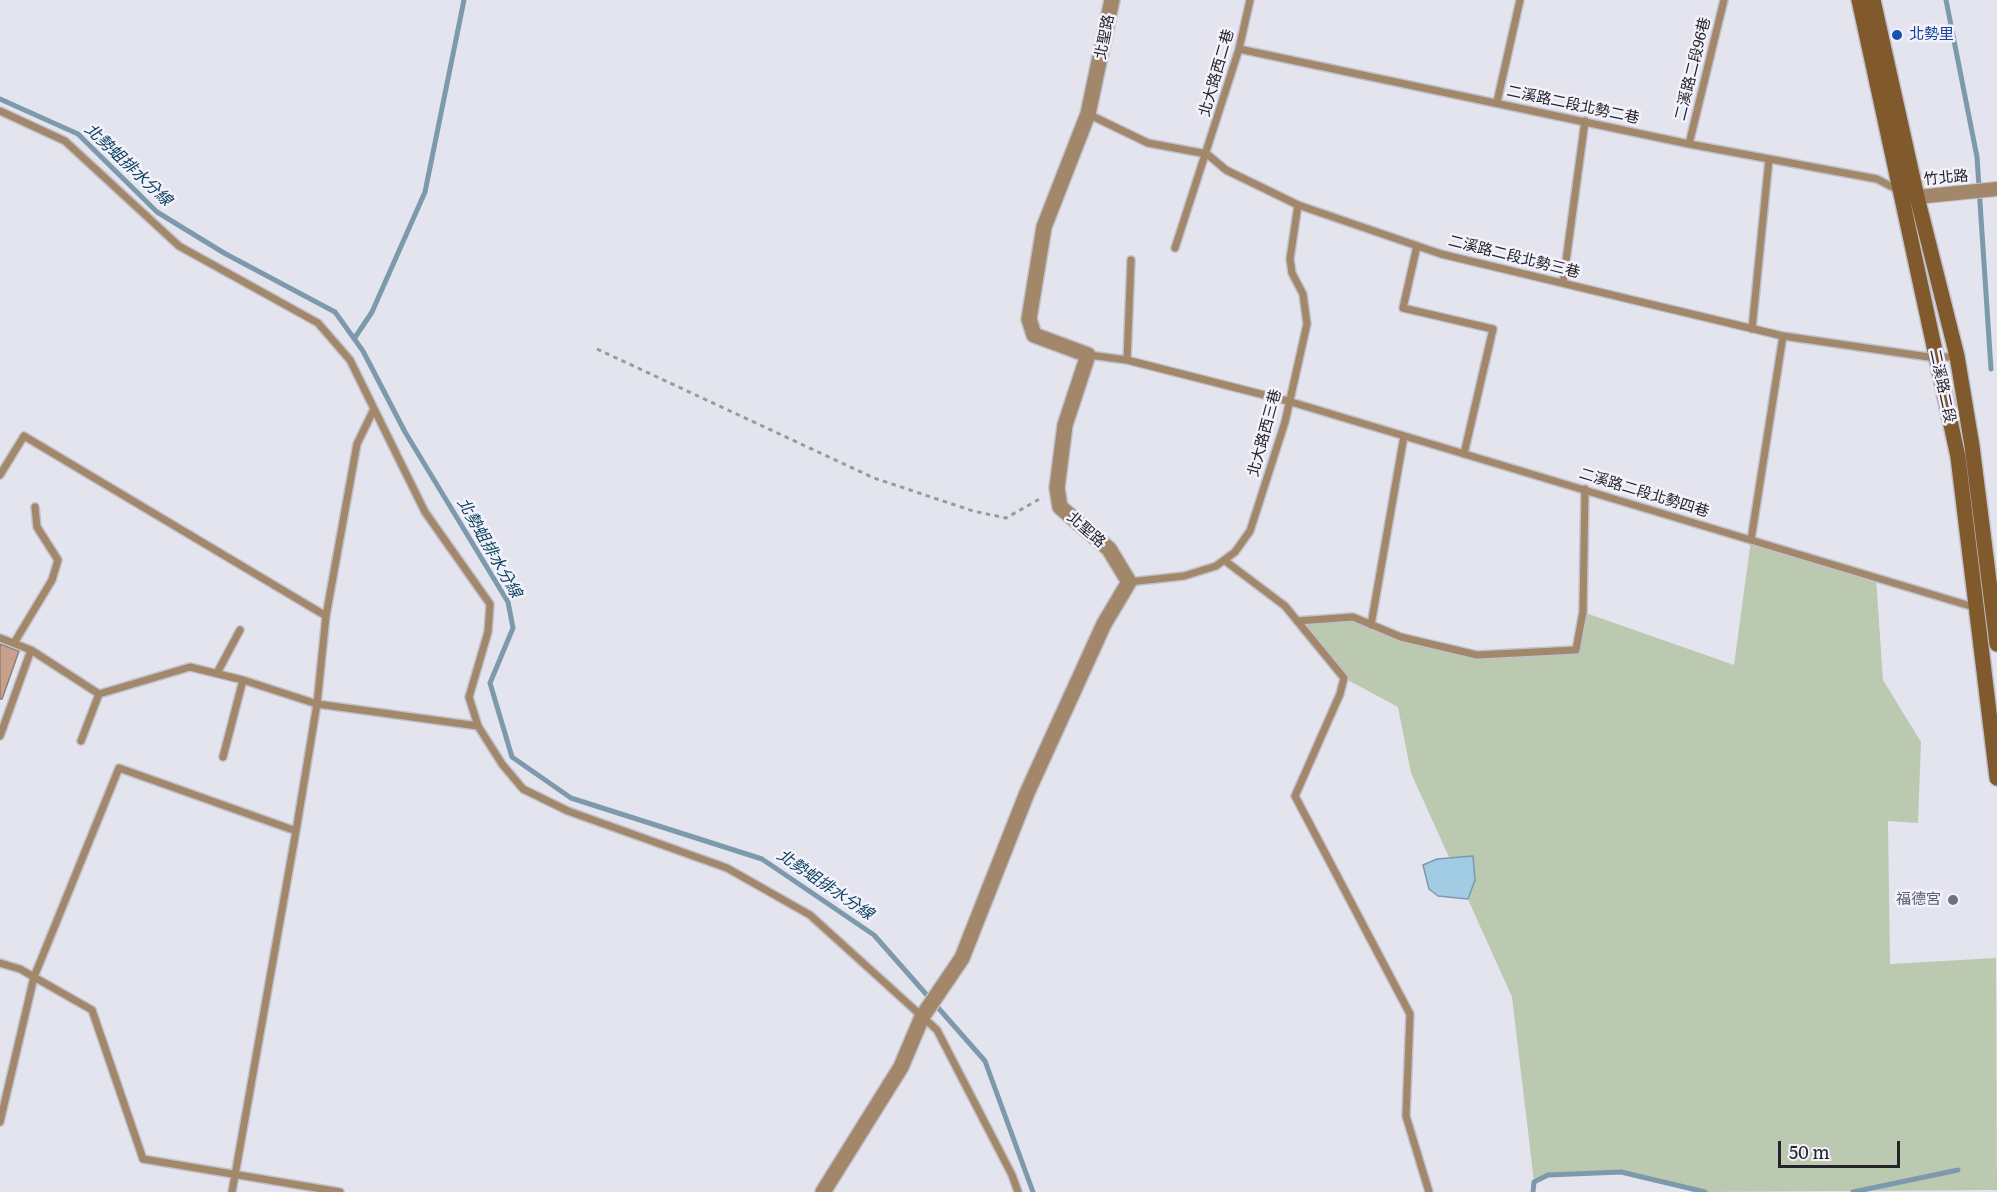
<!DOCTYPE html>
<meta charset="utf-8">
<style>
body{margin:0}
#map{position:relative;width:1997px;height:1192px;overflow:hidden;background:#e4e4ef;font-family:Literata,serif}
canvas{display:block}
.scale{position:absolute;left:1778px;top:1141px;width:122px;height:27px;box-sizing:border-box;border:3px solid #242428;border-top:0;padding-left:8px;font-size:18px;line-height:21px;white-space:nowrap;color:#242428;-webkit-text-stroke:4px #f2f1fc;paint-order:stroke}
</style>
<div id="map">
<canvas width="1997" height="1192"></canvas>
<div class="scale">50 m</div>
</div>
<script>
const g = document.querySelector('canvas').getContext('2d');
g.lineJoin = 'round';
function fill(path, color) {
  g.fillStyle = color;
  g.fill(path, 'evenodd');
}
function toPath(rows) {
  const path = new Path2D();
  for (const r of rows) {
    path.moveTo(r[0], r[1]);
    for (let i = 2; i < r.length; i += 2) path.lineTo(r[i], r[i + 1]);
  }
  return path;
}
function strokePath(path, color, width, dash) {
  g.strokeStyle = color;
  g.lineWidth = width;
  g.lineCap = dash ? 'butt' : 'round';
  g.setLineDash(dash || []);
  g.stroke(path);
}
function drawText(font, color, halo, rows, align = 'center') {
  g.font = font + ' Literata,"Noto Sans TC",serif';
  g.lineWidth = 5;
  g.setLineDash([]);
  g.textBaseline = 'middle';
  g.strokeStyle = halo;
  g.fillStyle = color;
  for (const [text, x, y, turn = 0] of rows) {
    g.save();
    g.translate(x, y);
    g.rotate((+turn || 0) * Math.PI / 180);
    g.textAlign = isNaN(turn) ? turn : align;
    if (halo) g.strokeText(text, 0, 0);
    g.fillText(text, 0, 0);
    g.restore();
  }
}
const green = toPath([
 [1751,540,1876,578,1883,680,1921,742,1918,823,1888,821,1890,964,1996,958,1997,1190,1705,1192,1621,1172,1548,1175,1534,1182,1512,997,1411,773,1398,707,1344,678,1297,621,1353,617,1401,637,1477,655,1576,650,1583,612,1734,665]
]);
const water = toPath([
 [1473,856,1475,880,1468,899,1438,896,1429,889,1423,865,1437,859,1473,856]
]);
const stream = toPath([
 [1946,0,1977,157,1991,369],
 [0,99,78,134,157,212,224,253,335,312,363,351,405,432,508,602,513,628,490,683,512,757,571,798,762,859,874,935,985,1061,1033,1192],
 [354,339,372,312,425,192,464,0],
 [1533,1192,1534,1182,1548,1175,1621,1172,1705,1192],
 [1853,1192,1958,1170]
]);
const building = toPath([
 [0,644,19,651,2,699,0,699,0,644]
]);
const path = toPath([
 [597,349,874,478,973,511,1006,518,1043,497]
]);
const service = toPath([
 [1239,49,1689,144,1877,179,1898,190],
 [1497,102,1520,0],
 [0,111,65,141,179,246,318,323,350,360,425,512,490,604,488,632,469,697,478,726,502,764,523,789,568,811,727,868,810,915,937,1030,1012,1175,1018,1192],
 [1088,114,1148,143,1207,154,1226,170,1298,205,1441,254,1783,336,1936,358,1957,356],
 [1689,144,1724,0],
 [1417,246,1403,308,1493,329,1464,454],
 [1175,248,1239,49,1250,0],
 [1563,283,1585,121],
 [1752,329,1769,159],
 [1089,355,1127,360,1288,401,1977,608],
 [1127,360,1131,260],
 [0,475,24,436,326,616],
 [1751,540,1783,336],
 [1224,560,1285,606,1344,678,1340,694,1295,796,1410,1014,1406,1116,1429,1192],
 [1129,582,1184,576,1216,566,1235,552,1250,531,1285,422,1307,324,1303,294,1292,273,1290,259,1298,205],
 [1297,621,1353,617,1401,637,1477,655,1576,650,1583,612,1585,489],
 [1371,625,1404,436],
 [0,638,31,650,99,694,190,667,243,680,317,704,478,726],
 [14,643,52,580,58,560,37,527,35,507],
 [217,673,240,630],
 [0,736,31,650],
 [81,741,99,694],
 [223,757,243,680],
 [0,963,20,969,92,1010,143,1159,340,1192],
 [0,1122,34,977,119,768,296,831,317,704,326,616,357,444,374,409],
 [232,1192,296,831]
]);
const minor = toPath([
 [1908,194,1917,197,1997,189]
]);
const tertiary = toPath([
 [823,1192,901,1067,922,1017,962,958,1027,793,1104,624,1129,582,1109,549,1060,507,1057,488,1065,425,1088,355,1034,335,1029,319,1044,227,1088,114,1112,0]
]);
const secondary = toPath([
 [1859,0,1958,457,1997,778],
 [1873,0,1917,197,1957,356,1972,446,1997,644]
]);
const markers = [
 [1897,35,6,"#1a4fb4"],
 [1953,900,6,"#6b7280"]
];
const transitNames = [
 ["北勢里",1909,35]
];
const streetNames = [
 ["北聖路",1105,37,-79],
 ["二溪路二段96巷",1693,69,-76],
 ["北大路西二巷",1217,73,-74],
 ["二溪路二段北勢二巷",1573,105,12],
 ["竹北路",1946,178,-5],
 ["二溪路二段北勢三巷",1514,257,14],
 ["二溪路二段",1942,386,78],
 ["北大路西三巷",1265,433,-75],
 ["二溪路二段北勢四巷",1644,493,17],
 ["北聖路",1086,530,41]
];
const worshipNames = [
 ["福德宮",1941,900]
];
const waterNames = [
 ["北勢蛆排水分線",128,165,43],
 ["北勢蛆排水分線",489,548,60],
 ["北勢蛆排水分線",825,885,34]
];
fill(green, '#bac9b0');
fill(water, '#a1cce4');
strokePath(water, '#7c9aac', 1.5);
strokePath(stream, '#7c9aac', 5);
fill(building, '#c9a08c');
strokePath(building, '#8a807b', 1.5);
strokePath(service, '#c1c1cb', 10);
strokePath(minor, '#c1c1cb', 16);
strokePath(tertiary, '#c1c1cb', 18);
strokePath(secondary, '#c1c1cb', 18);
strokePath(path, '#9999a1', 3, [4.5, 4.5]);
strokePath(service, '#a2876a', 7);
strokePath(minor, '#a2876a', 14);
strokePath(tertiary, '#a2876a', 15);
strokePath(secondary, '#805a2d', 15);
for (const [x, y, r, color] of markers) {
  const dot = new Path2D();
  dot.arc(x, y, r, 0, 2 * Math.PI);
  g.fillStyle = color;
  g.fill(dot);
  strokePath(dot, '#f2f1fc', 2);
}
drawText('15px', '#164399', '#f2f1fc', transitNames, 'left');
drawText('15px', '#242428', '#f2f1fc', streetNames);
drawText('15px', '#5b616d', '#f2f1fc', worshipNames, 'right');
drawText('italic 16px', '#0b445d', '#f2f1fc', waterNames);
</script>
